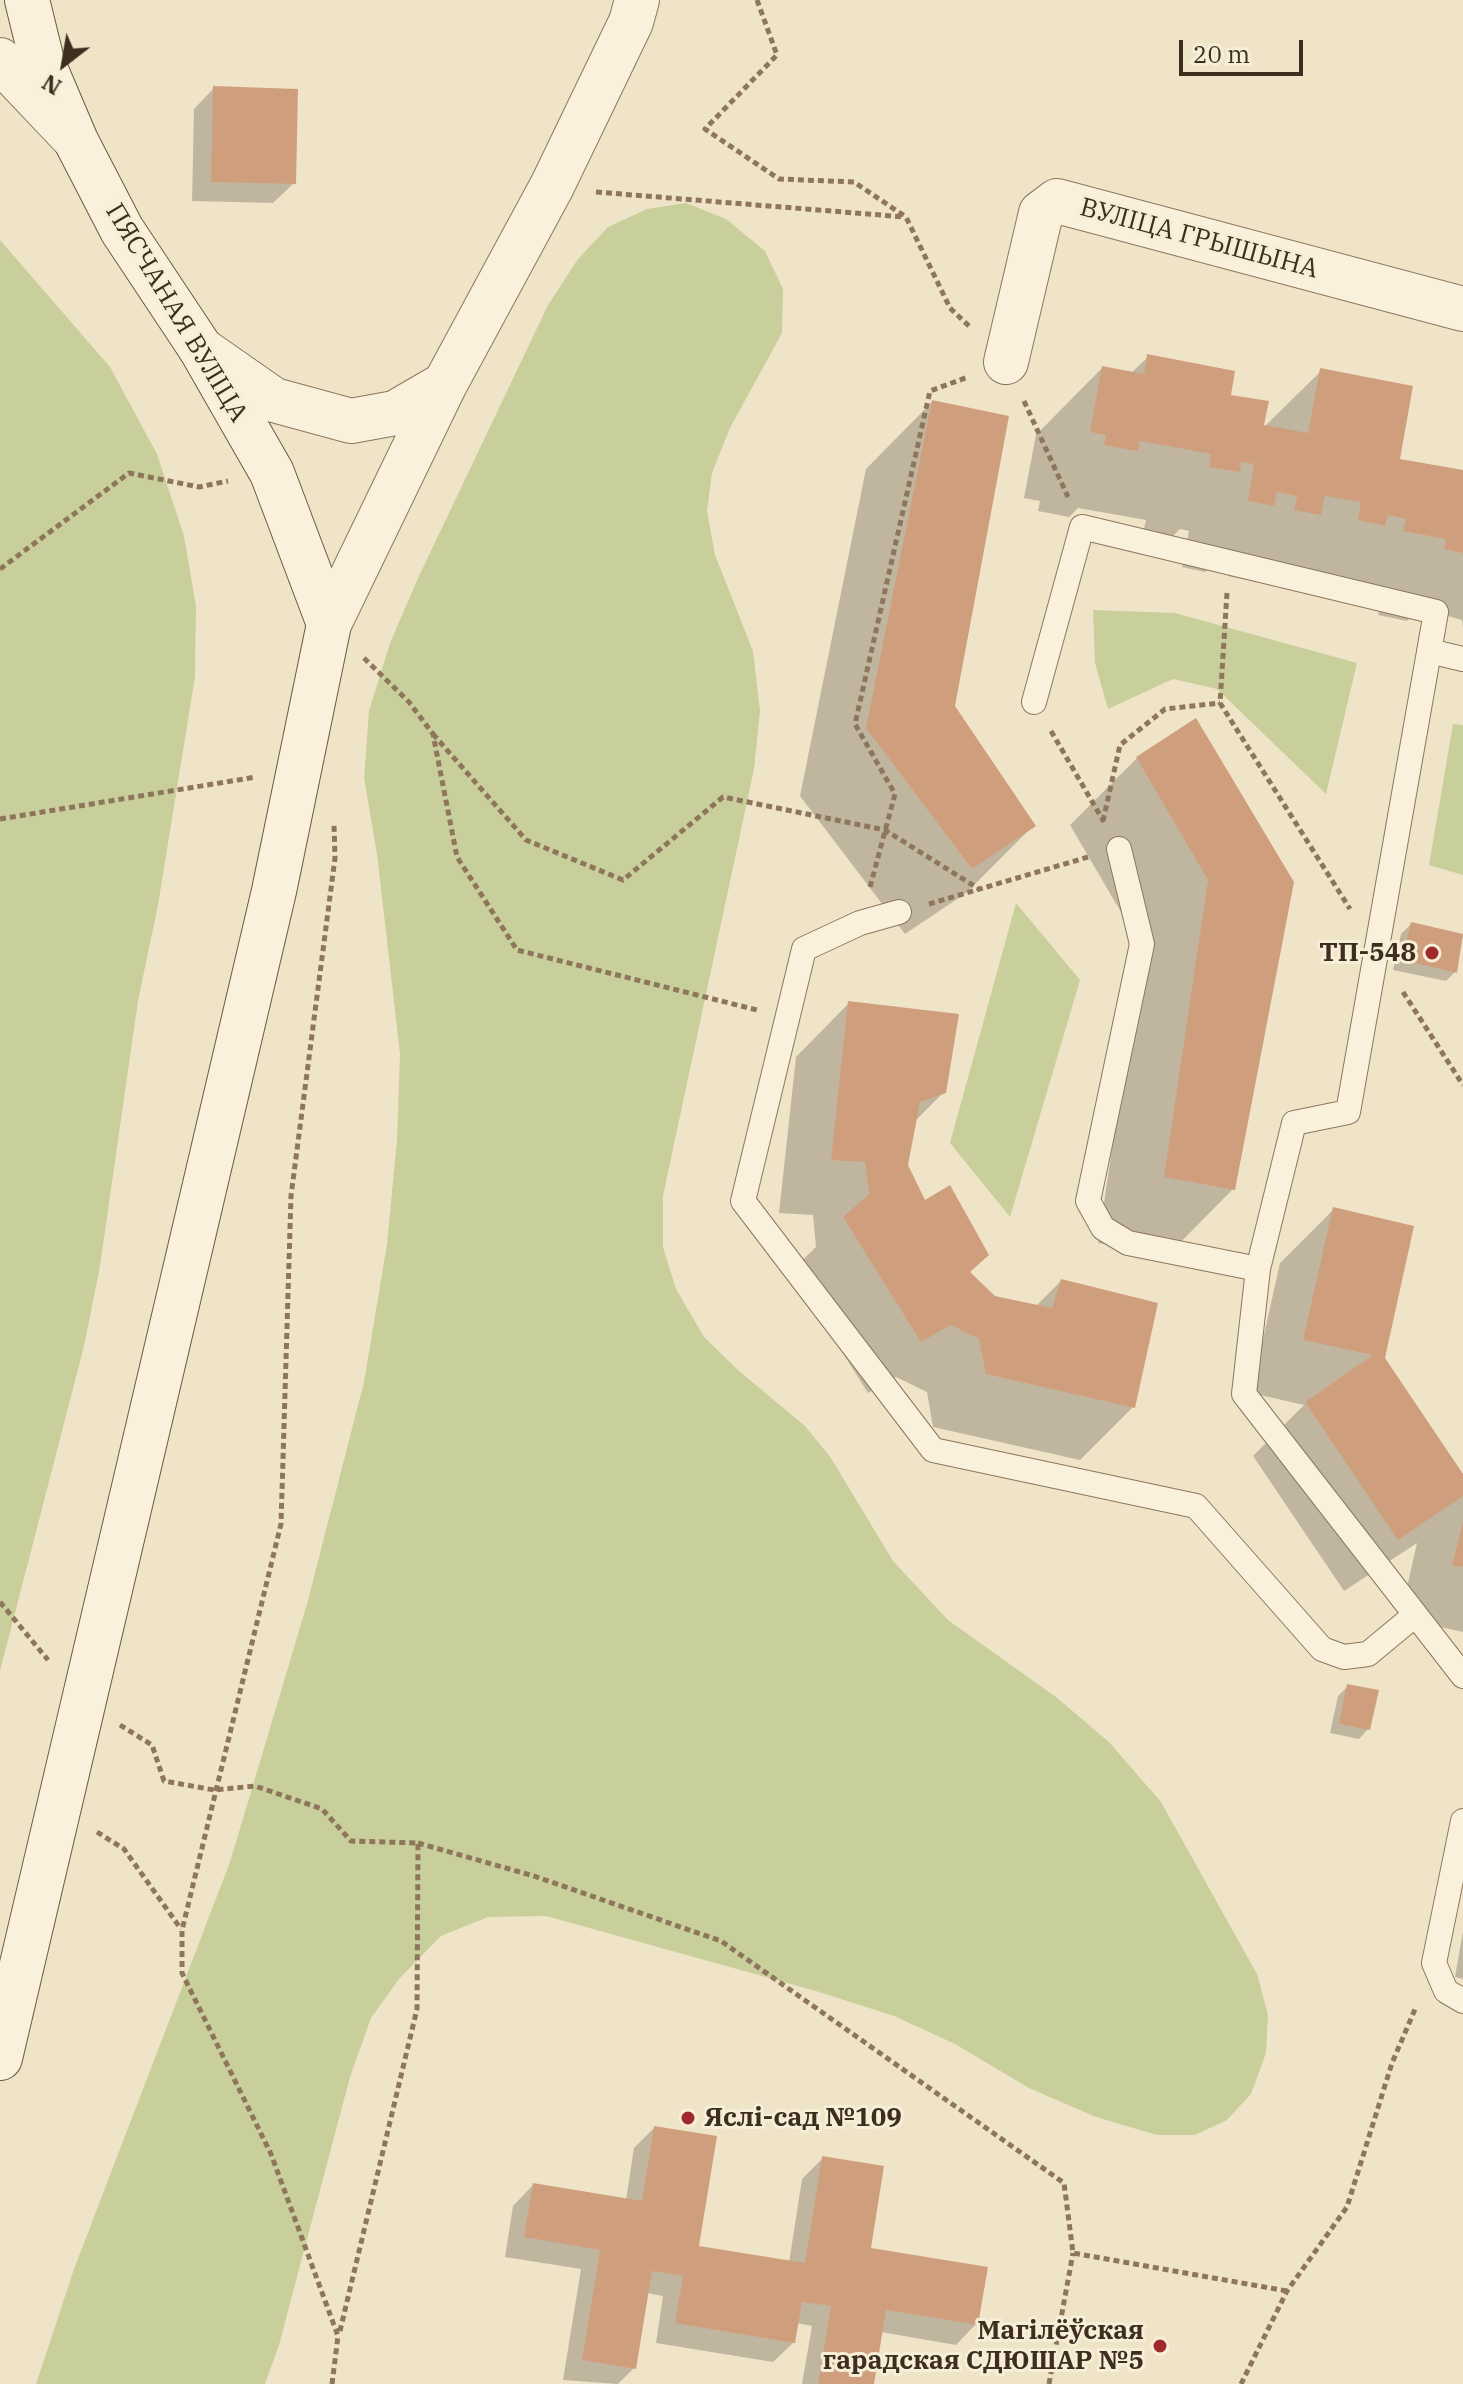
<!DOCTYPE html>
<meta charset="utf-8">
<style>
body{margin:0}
#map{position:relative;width:1463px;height:2384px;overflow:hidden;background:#f0e4c8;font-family:"IBM Plex Serif",serif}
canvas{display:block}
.north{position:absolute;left:24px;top:24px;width:80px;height:80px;-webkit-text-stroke:6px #f7eed8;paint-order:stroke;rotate:211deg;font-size:22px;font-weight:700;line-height:32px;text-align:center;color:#3d2e20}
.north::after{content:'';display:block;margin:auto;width:28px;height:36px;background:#3d2e20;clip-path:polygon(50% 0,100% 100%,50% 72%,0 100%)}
.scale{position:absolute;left:1179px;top:40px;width:124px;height:36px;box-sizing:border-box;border:4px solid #3d2e20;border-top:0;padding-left:10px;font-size:24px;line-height:28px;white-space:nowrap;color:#3d2e20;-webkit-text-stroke:6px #f7eed8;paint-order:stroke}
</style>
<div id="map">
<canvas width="1463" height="2384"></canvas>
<div class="north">N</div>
<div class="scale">20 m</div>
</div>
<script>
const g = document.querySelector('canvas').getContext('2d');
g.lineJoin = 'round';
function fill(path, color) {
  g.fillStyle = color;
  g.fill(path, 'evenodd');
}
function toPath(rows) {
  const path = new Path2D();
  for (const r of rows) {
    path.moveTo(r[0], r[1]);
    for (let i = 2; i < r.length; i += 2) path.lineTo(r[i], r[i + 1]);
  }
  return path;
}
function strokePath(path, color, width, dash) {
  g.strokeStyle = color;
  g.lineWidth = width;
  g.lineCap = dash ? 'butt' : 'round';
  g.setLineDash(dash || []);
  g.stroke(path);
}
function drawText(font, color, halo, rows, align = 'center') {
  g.font = font + ' "IBM Plex Serif",serif';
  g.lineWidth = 6;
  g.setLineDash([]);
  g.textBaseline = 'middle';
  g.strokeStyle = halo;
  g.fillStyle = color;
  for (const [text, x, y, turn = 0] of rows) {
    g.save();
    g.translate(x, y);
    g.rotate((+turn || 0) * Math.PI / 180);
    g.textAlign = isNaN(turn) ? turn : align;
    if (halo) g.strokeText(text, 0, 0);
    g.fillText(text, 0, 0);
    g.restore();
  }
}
const green = toPath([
 [686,203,726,219,765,251,783,289,782,333,730,428,712,473,707,511,715,555,753,651,760,711,754,769,663,1196,663,1247,676,1289,704,1337,739,1371,805,1426,831,1458,893,1561,948,1620,1056,1697,1109,1742,1161,1802,1257,1974,1268,2015,1266,2053,1251,2094,1227,2120,1195,2135,1157,2135,1096,2117,1029,2088,955,2044,894,2016,816,1991,546,1916,488,1917,441,1936,399,1979,371,2018,350,2077,279,2345,265,2384,36,2384,74,2269,230,1862,307,1604,364,1382,387,1244,397,1140,400,1054,377,854,364,778,369,711,390,643,419,576,548,305,578,259,608,227,647,209],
 [0,240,110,367,157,454,184,536,196,606,195,677,158,905,138,1001,100,1266,84,1346,0,1671],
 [1093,610,1175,613,1357,663,1326,794,1217,689,1173,679,1108,709,1095,663],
 [1453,724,1463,725,1463,875,1429,865],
 [1016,903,1080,980,1010,1217,950,1143]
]);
const shadow = toPath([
 [214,88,294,183,273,203,192,201,194,109],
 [1148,357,1228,396,1261,430,1321,371,1398,460,1463,472,1463,628,1462,620,1420,608,1407,621,1378,615,1380,605,1269,564,1253,581,1228,576,1231,562,1217,560,1205,572,1182,567,1189,531,1180,529,1171,538,1143,533,1146,520,1078,508,1069,517,1038,511,1040,501,1024,498,1036,435,1102,368,1131,373],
 [932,402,952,707,1033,826,966,893,905,934,800,796,866,469],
 [1195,720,1233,1189,1167,1256,1098,1243,1142,948,1070,825,1137,758],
 [1411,924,1463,936,1455,972,1446,981,1393,970,1401,934],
 [849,1003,944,1092,914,1122,906,1165,924,1203,968,1273,994,1298,1036,1306,1061,1281,1133,1407,1080,1460,933,1427,927,1392,896,1377,868,1393,791,1271,816,1247,813,1215,779,1213,796,1057],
 [1333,1210,1383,1358,1463,1478,1463,1632,1400,1618,1417,1543,1344,1591,1253,1456,1304,1405,1251,1393,1280,1263],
 [1348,1686,1368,1729,1359,1739,1330,1733,1338,1696],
 [1463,1931,1463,1979,1455,1977],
 [654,2128,697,2248,789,2263,802,2179,823,2158,869,2250,976,2324,956,2345,881,2332,872,2384,802,2384,812,2326,797,2323,794,2342,773,2362,656,2343,663,2296,647,2293,634,2368,618,2384,563,2380,581,2269,505,2257,513,2206,533,2185,626,2200,634,2148]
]);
const building = toPath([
 [213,86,298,89,296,184,211,182],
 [1147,354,1235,371,1231,395,1269,401,1264,425,1308,433,1320,368,1413,386,1400,459,1463,470,1463,553,1444,549,1446,539,1403,531,1406,519,1388,515,1385,526,1358,520,1361,502,1325,496,1321,515,1294,510,1297,496,1277,492,1274,506,1248,501,1254,464,1241,462,1240,472,1209,467,1211,454,1140,441,1138,451,1104,445,1106,435,1090,432,1102,366,1144,374],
 [932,400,1009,416,955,706,1036,826,972,869,866,728],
 [1196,718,1294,882,1235,1190,1164,1177,1208,880,1136,757],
 [1411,922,1463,934,1457,973,1402,960],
 [848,1001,959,1014,946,1093,920,1102,908,1165,925,1200,950,1185,989,1255,970,1272,995,1296,1052,1308,1061,1279,1158,1303,1135,1408,986,1374,979,1339,951,1325,921,1342,843,1217,869,1194,865,1162,831,1160],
 [1333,1207,1414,1226,1385,1358,1463,1474,1463,1496,1398,1540,1305,1402,1373,1355,1303,1340],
 [1463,1522,1463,1567,1452,1565],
 [1347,1684,1379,1690,1370,1730,1339,1724],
 [654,2126,717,2136,699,2246,805,2263,822,2156,884,2166,871,2248,988,2267,978,2325,886,2310,874,2384,818,2384,831,2306,802,2302,795,2343,675,2323,683,2276,652,2271,636,2369,582,2360,600,2250,524,2237,533,2183,642,2201]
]);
const path = toPath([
 [757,0,777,55,705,129,779,179,854,182,906,217,950,308,969,326],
 [596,192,905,217],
 [1024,401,1068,497],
 [0,569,129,473,199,487,228,481],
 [1227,593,1220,703,1350,909],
 [364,658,409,702,433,734,457,857,517,950,757,1010],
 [1051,731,1104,822],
 [433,734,526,840,623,880,723,797,885,830,979,889],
 [0,819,256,777],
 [1103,821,1120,745,1165,709,1220,703],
 [870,887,895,794,855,724,930,391,968,377],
 [929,904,1088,857],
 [1403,992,1463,1085],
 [0,1602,48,1660],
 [120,1725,152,1745,164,1781,214,1790,255,1786,322,1809,351,1841,418,1843,417,2009,339,2335],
 [97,1832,124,1849,181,1929],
 [418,1843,534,1876,721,1941,1064,2183,1073,2253,1287,2291],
 [332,2384,338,2336,271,2154,182,1973,182,1930,281,1524,291,1196,335,858,334,825],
 [1049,2384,1073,2253],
 [1241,2384,1287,2291,1347,2207,1392,2063,1416,2007]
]);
const lane = toPath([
 [1429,651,1463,659],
 [1034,702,1082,527,1436,612,1348,1112,1294,1123,1258,1269,1244,1394,1463,1676],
 [1119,849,1142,944,1088,1201,1103,1228,1128,1243,1258,1269],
 [899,912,860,923,804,949,743,1201,933,1450,1196,1506,1322,1649,1344,1657,1368,1654,1415,1615],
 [1463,1821,1434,1963,1446,1991,1463,2001]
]);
const street = toPath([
 [0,60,72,136],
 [201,349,274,400,351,421,395,413,445,384],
 [1006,362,1041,213,1057,201,1463,309],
 [329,624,445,384,552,186,631,22,637,0]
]);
const secondary = toPath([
 [0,2058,274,891,329,624,272,473,201,349,122,230,76,141,42,61,27,0]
]);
const markers = [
 [1432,953,8,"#9e2a2b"],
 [688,2118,8,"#9e2a2b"],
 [1160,2346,8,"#9e2a2b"]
];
const streetNames = [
 ["ВУЛІЦА ГРЫШЫНА",1199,239,15],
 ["ПЯСЧАНАЯ ВУЛІЦА",176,313,59]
];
const poiNames = [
 ["ТП-548",1416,953],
 ["Яслі-сад №109",704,2118,"left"],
 ["Магілёўская",1144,2331],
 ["гарадская СДЮШАР №5",1144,2361]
];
fill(green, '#c9cf9b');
fill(shadow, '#0003');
fill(building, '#cf9f7d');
strokePath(lane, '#8d765c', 26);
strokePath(street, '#8d765c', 46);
strokePath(secondary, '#6f573f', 46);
strokePath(path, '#8d765c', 5, [6, 4]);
strokePath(lane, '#faf1dc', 24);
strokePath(street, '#faf1dc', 44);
strokePath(secondary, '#faf1dc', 44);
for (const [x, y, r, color] of markers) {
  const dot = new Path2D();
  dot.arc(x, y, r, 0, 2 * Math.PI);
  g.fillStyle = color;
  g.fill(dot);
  strokePath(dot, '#f7eed8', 3);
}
drawText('26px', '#3d2e20', '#f7eed8', streetNames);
drawText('bold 26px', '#3d2e20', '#f7eed8', poiNames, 'right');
</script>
